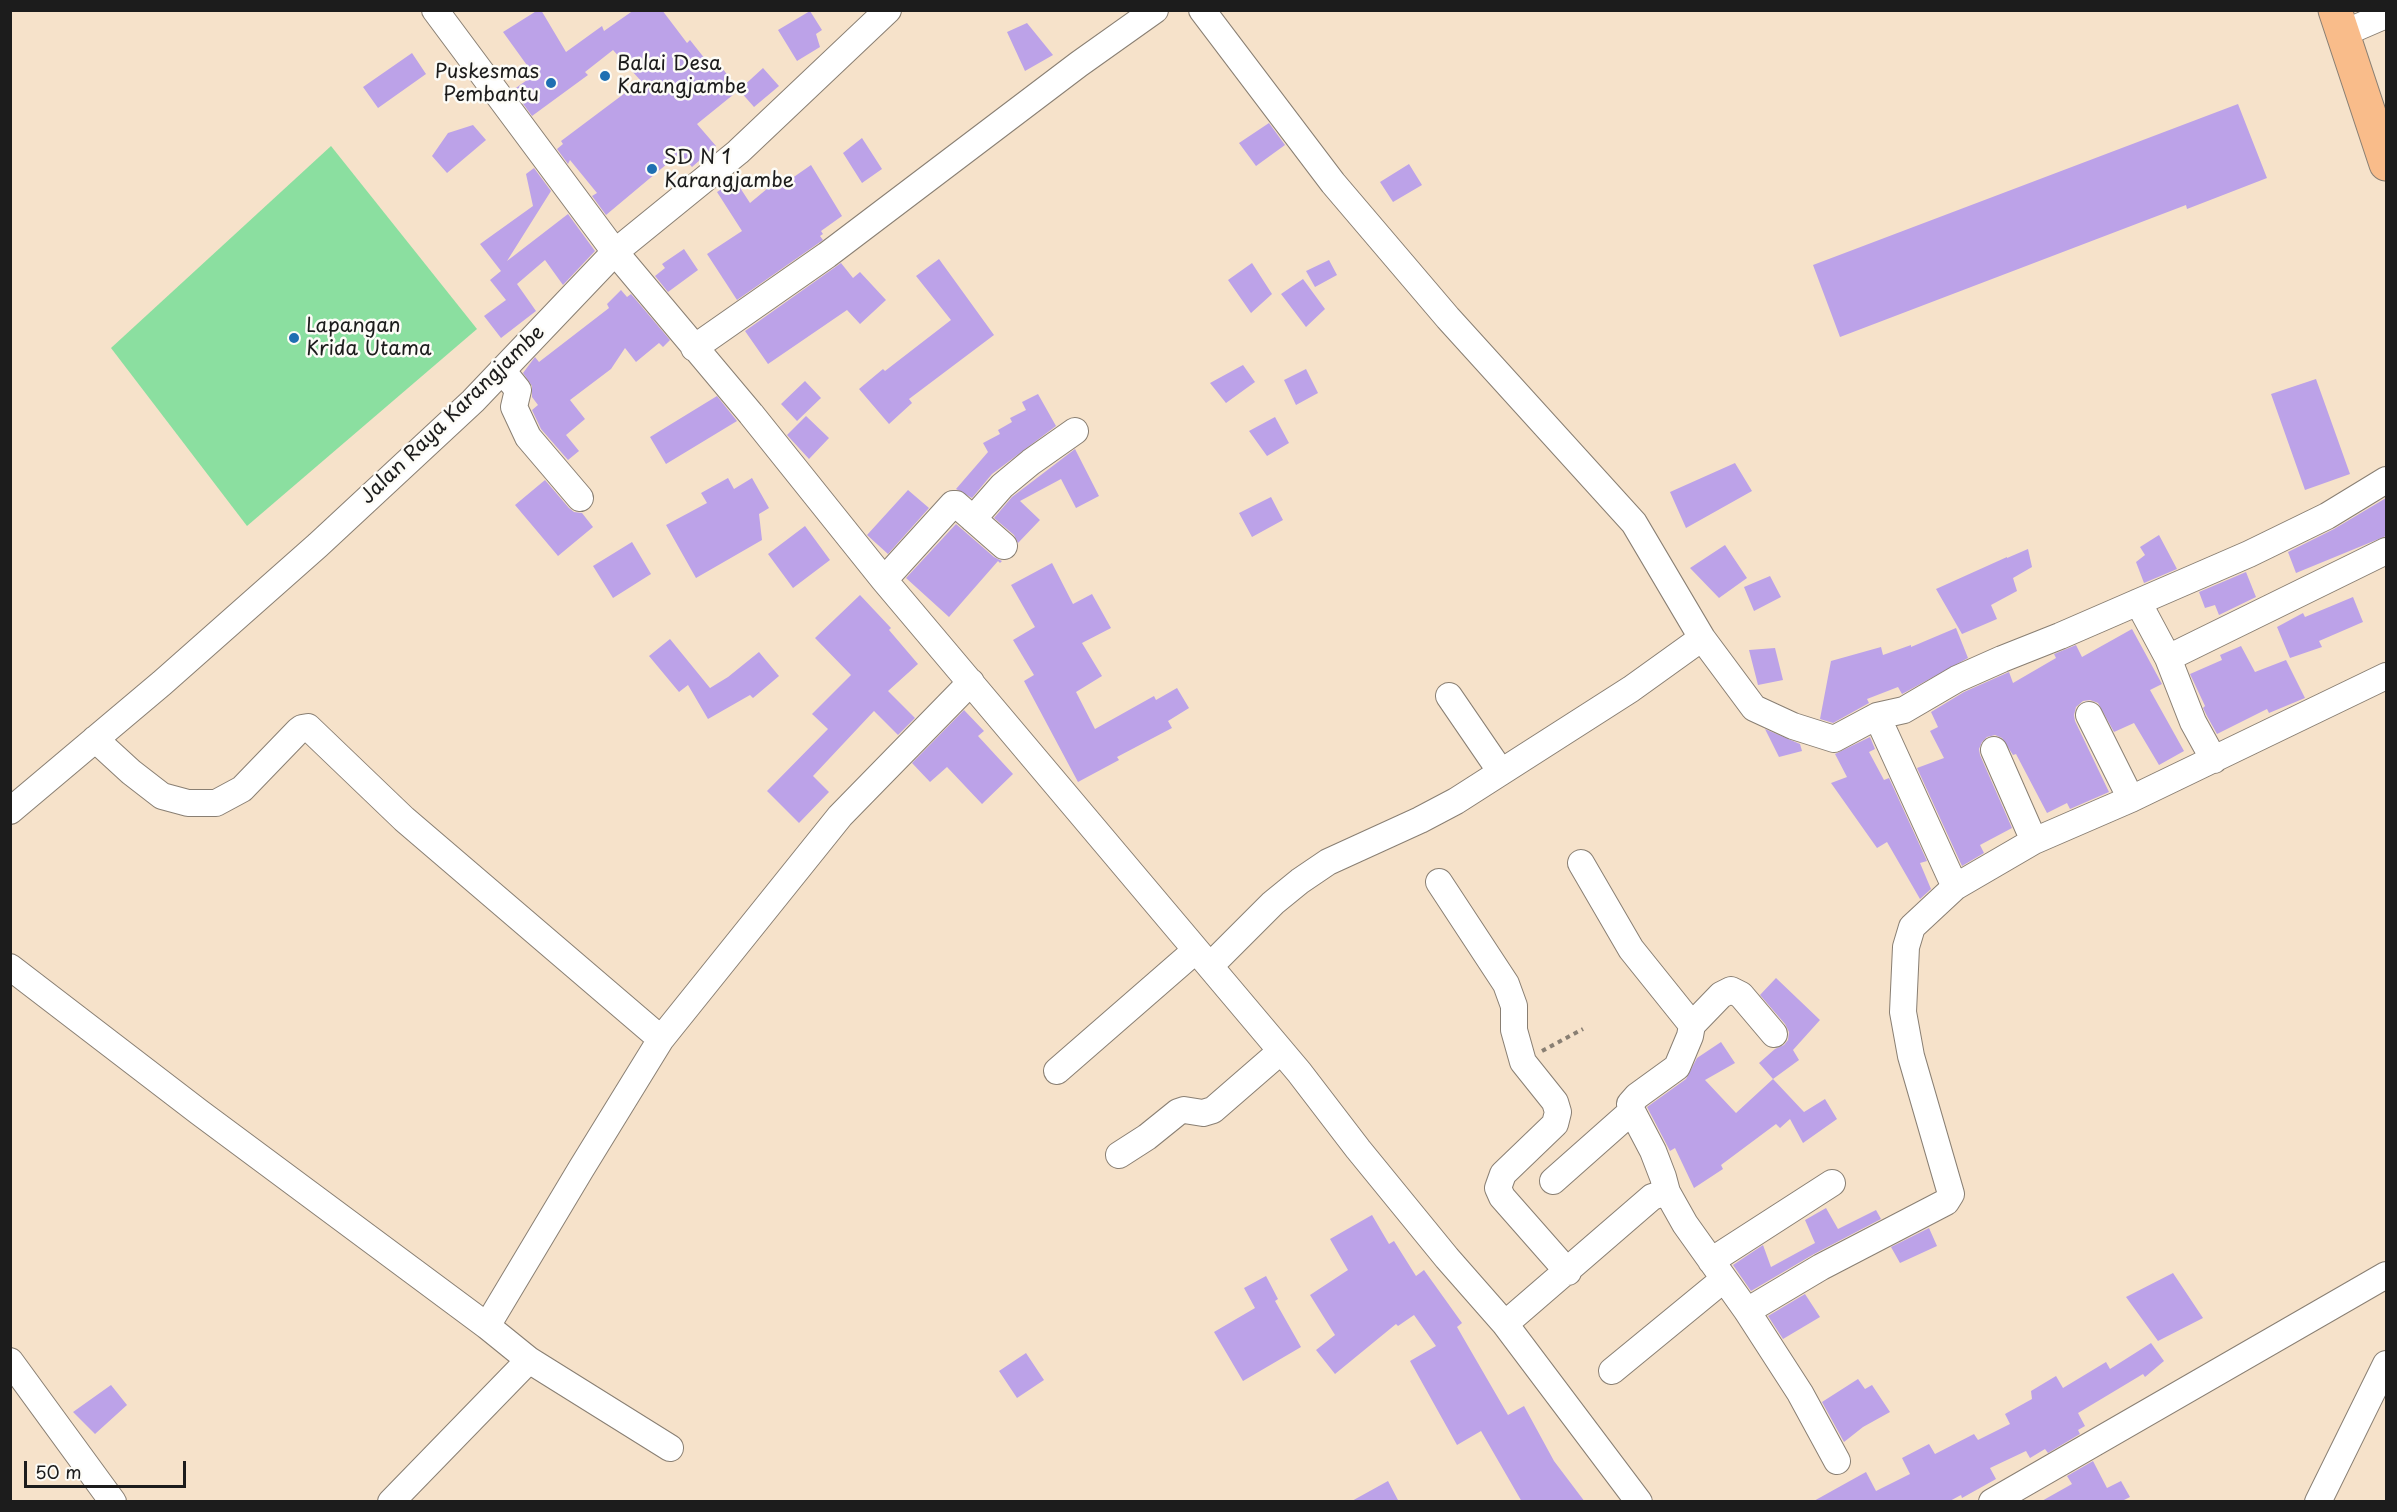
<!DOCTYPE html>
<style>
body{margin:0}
#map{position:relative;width:2397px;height:1512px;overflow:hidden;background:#f6e2ca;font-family:"Playpen Sans",sans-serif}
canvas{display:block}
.frame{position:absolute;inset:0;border:12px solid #1c1c1c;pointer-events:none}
.scale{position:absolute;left:24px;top:1461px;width:162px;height:27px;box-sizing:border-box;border:3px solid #1c1c1c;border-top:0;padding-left:8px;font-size:18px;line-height:21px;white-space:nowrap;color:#1c1c1c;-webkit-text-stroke:4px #fdfcf7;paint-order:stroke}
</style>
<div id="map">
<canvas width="2397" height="1512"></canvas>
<div class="frame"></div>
<div class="scale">50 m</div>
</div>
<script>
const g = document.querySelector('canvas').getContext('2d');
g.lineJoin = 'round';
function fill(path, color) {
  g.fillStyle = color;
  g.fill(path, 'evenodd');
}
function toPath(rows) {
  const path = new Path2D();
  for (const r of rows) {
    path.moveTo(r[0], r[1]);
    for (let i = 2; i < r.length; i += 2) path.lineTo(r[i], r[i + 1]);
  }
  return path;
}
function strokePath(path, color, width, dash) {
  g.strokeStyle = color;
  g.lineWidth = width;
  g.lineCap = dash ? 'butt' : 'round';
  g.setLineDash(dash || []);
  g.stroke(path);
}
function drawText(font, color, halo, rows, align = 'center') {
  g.font = font + ' "Playpen Sans",sans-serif';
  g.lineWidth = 5;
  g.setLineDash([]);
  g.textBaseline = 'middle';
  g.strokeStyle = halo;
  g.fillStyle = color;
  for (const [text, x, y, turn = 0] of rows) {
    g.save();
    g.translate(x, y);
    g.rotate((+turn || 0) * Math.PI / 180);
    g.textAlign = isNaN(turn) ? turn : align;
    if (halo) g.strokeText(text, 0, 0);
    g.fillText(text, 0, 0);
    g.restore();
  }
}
const green = toPath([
 [331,146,477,329,247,526,111,348]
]);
const building = toPath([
 [538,10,541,10,566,52,602,26,604,31,634,10,662,10,687,43,690,40,713,69,719,64,739,90,763,68,779,86,754,107,739,90,697,124,716,146,692,167,680,153,606,215,592,196,597,193,570,160,568,164,557,149,563,144,561,141,641,81,613,50,585,72,588,75,532,116,513,90,534,75,503,32],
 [810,11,822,30,816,34,820,47,797,61,778,30],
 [1027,23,1053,55,1025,71,1007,32],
 [412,53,426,74,378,108,363,87],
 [2238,104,2267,178,2187,209,2186,205,1840,337,1813,265],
 [1269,123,1285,145,1256,166,1239,143],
 [473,125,486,140,447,173,432,156,448,133],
 [862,138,882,169,862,183,843,153],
 [1409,164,1422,185,1393,202,1380,182],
 [811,165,842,216,821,231,823,234,820,236,823,240,737,300,707,254,742,231,717,192,735,180,750,203,774,183,778,188],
 [534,168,551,191,507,261,568,214,595,251,563,285,545,260,517,284,536,311,501,338,484,316,506,300,490,280,501,271,480,244,533,206,526,174],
 [684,249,698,270,668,292,655,276,665,268,662,264],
 [939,259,994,335,909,399,912,403,889,424,859,389,883,369,885,371,951,320,916,276],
 [1329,260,1337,275,1315,287,1306,271],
 [841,263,853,278,860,272,886,300,860,324,847,310,768,364,745,331],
 [1252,263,1272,294,1251,313,1228,280],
 [1303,279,1325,309,1306,327,1281,294],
 [621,290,627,297,631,294,670,340,663,347,659,343,636,362,625,348,611,369,570,400,585,419,566,435,579,451,568,460,541,429,532,410,538,405,532,397,532,386,523,373,535,357,539,362,609,308,607,304],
 [1243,365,1255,382,1226,403,1210,383],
 [1306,369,1318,393,1296,405,1284,380],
 [2316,379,2350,474,2305,490,2271,394],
 [805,381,821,398,797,421,781,404],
 [1038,394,1056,426,992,474,972,498,956,489,988,452,983,443,1000,434,998,430,1012,422,1010,418,1026,410,1022,402],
 [717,396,737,421,666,464,650,437],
 [806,416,829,438,809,459,787,435],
 [1275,417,1289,443,1267,456,1249,431],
 [1075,449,1099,496,1076,508,1061,479,1020,501,1040,520,1018,543,1014,535,994,518,1012,497],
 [1735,463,1752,491,1686,528,1670,492],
 [728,478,734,489,752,478,769,508,759,514,762,540,696,578,666,525,707,503,701,493],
 [545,480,569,508,574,512,582,513,593,527,558,556,515,505],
 [908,490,929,508,888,554,867,535],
 [1271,497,1283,520,1252,537,1239,513],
 [2386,498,2386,536,2296,573,2288,552,2334,529],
 [956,524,994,557,1002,561,1000,563,998,561,949,617,906,578],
 [805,526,830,560,793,588,768,554],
 [2159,535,2177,569,2144,583,2136,562,2145,555,2140,547],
 [632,542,651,574,613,598,593,566],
 [1725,545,1747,578,1719,598,1690,568],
 [2028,549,2032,567,2013,578,2017,591,1991,605,1997,619,1962,634,1936,589,2007,557,2007,558],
 [1052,563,1073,604,1092,594,1111,628,1082,643,1102,676,1076,692,1095,729,1154,696,1156,700,1177,688,1189,708,1168,721,1172,728,1117,757,1119,760,1078,782,1024,681,1034,675,1013,640,1035,627,1011,585],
 [2246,572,2256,597,2219,615,2215,605,2205,608,2199,592],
 [1770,576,1781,597,1754,611,1744,587],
 [860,595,891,628,889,630,918,664,888,691,915,718,898,735,874,711,813,776,829,792,799,823,767,791,828,729,812,714,851,675,815,638],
 [2353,597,2363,622,2319,641,2322,647,2290,658,2277,627,2303,613,2305,617],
 [1956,628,1968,658,1902,694,1898,687,1867,699,1869,703,1833,723,1820,719,1831,661,1881,647,1883,655,1911,645,1911,647],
 [2132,629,2162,684,2150,690,2184,751,2159,765,2134,723,2114,732,2098,703,2090,700,2083,701,2076,707,2074,715,2075,721,2109,792,2070,809,2067,803,2047,813,2016,754,2013,755,2002,738,1995,735,1987,737,1982,742,1979,749,1980,755,2012,828,1980,845,1984,853,1962,866,1917,768,1944,758,1930,731,1938,727,1931,712,1964,692,2009,672,2013,683,2056,658,2054,654,2076,645,2082,657],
 [670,639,710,688,728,677,759,652,779,676,753,698,750,695,708,719,688,685,679,692,649,656],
 [2241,646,2255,672,2286,660,2305,698,2269,713,2267,709,2217,734,2207,716,2203,708,2205,706,2190,674,2222,660,2220,655],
 [1775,648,1783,680,1758,685,1749,650],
 [964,710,984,731,978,736,1013,774,982,804,947,767,930,782,912,763],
 [1765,729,1800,744,1802,751,1779,757],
 [1870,737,1875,749,1869,752,1884,780,1889,778,1927,861,1920,863,1931,889,1920,899,1887,842,1877,848,1831,783,1847,777,1835,754],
 [1776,978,1820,1020,1793,1050,1799,1060,1773,1079,1759,1063,1775,1049,1784,1045,1788,1040,1789,1032,1785,1024,1760,995],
 [1721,1042,1735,1063,1705,1080,1736,1113,1773,1079,1804,1112,1825,1099,1837,1119,1803,1143,1790,1119,1780,1128,1776,1124,1721,1165,1723,1169,1694,1188,1675,1148,1670,1151,1647,1107,1686,1079,1697,1058],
 [1826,1208,1838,1229,1876,1210,1881,1219,1814,1254,1751,1291,1733,1265,1763,1245,1771,1267,1815,1243,1805,1220],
 [1372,1215,1389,1244,1394,1241,1416,1276,1424,1270,1462,1323,1457,1327,1508,1415,1524,1406,1554,1461,1585,1502,1522,1502,1481,1431,1457,1445,1410,1361,1436,1346,1414,1315,1398,1326,1396,1324,1335,1374,1316,1350,1335,1335,1310,1295,1348,1270,1330,1239],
 [1929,1228,1937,1246,1900,1263,1891,1247],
 [2173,1273,2203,1318,2158,1341,2126,1297],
 [1266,1276,1278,1299,1275,1301,1301,1347,1243,1381,1214,1332,1255,1308,1244,1288],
 [1805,1294,1820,1317,1783,1339,1768,1316],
 [2151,1343,2164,1361,2145,1377,2143,1374,2078,1413,2085,1426,2078,1430,2080,1434,2048,1453,2045,1449,2030,1458,2026,1451,1990,1468,1996,1479,1962,1498,1961,1495,1948,1502,1812,1502,1866,1472,1876,1491,1910,1474,1902,1458,1929,1444,1935,1454,1974,1434,1978,1440,2010,1424,2005,1414,2032,1399,2031,1391,2056,1376,2063,1388,2106,1362,2110,1369],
 [1026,1353,1044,1380,1017,1398,999,1371],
 [1858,1379,1865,1389,1872,1385,1890,1412,1863,1427,1844,1442,1822,1402],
 [111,1385,127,1405,95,1434,73,1412],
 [2093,1461,2107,1488,2121,1481,2130,1497,2120,1502,2040,1502,2072,1484,2067,1476],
 [1388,1481,1399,1502,1350,1502]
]);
const path = toPath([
 [1542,1051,1583,1029]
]);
const minor = toPath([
 [435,10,615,252,751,414,884,580,1299,1072,1358,1149,1447,1258,1505,1324,1639,1502],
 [1202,10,1333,183,1448,318,1634,523,1702,638,1631,689,1456,801,1420,820,1328,862,1300,881,1273,903,1210,966],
 [2342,34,2386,15],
 [694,348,827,255,1079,64,1155,10],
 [502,370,518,390,514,407,528,437,580,498],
 [973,519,1002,486,1031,462,1075,431],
 [884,580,953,504,956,504,1004,546],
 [2138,602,2168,658],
 [1702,638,1754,708,1793,726,1834,739,1877,716,1904,710,1957,679,2002,659,2060,636,2249,554,2327,516,2386,480],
 [1449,696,1501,772],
 [2089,715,2131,799],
 [1877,716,1955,887],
 [95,739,131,772,162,796,188,803,216,803,242,789,298,731,302,728,308,727,404,819,661,1039],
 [1994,750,2034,841],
 [2214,760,2193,722,2168,658,2386,551],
 [10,811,162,683,318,545,473,401,615,252,738,152,888,10],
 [1581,863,1631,949,1692,1025],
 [1439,882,1506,984,1514,1006,1514,1030,1523,1062,1555,1102,1558,1112,1555,1124,1503,1174,1498,1188,1502,1197,1568,1272],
 [10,967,199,1112,487,1326,529,1360,670,1448],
 [1057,1071,1196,950],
 [1632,1111,1653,1151,1663,1177,1667,1192],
 [1119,1155,1147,1137,1178,1112,1184,1110,1203,1113,1213,1110,1281,1051],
 [1553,1181,1632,1111,1630,1104,1637,1096,1677,1067,1690,1036,1692,1025,1721,995,1731,990,1741,995,1774,1034],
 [1711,1261,1832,1183],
 [1747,1311,1821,1267,1946,1202,1951,1194,1911,1056,1903,1012,1906,947,1912,927,1955,887,2034,841,2131,799,2386,676],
 [1505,1324,1652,1197,1667,1192,1685,1224,1747,1311,1800,1393,1837,1461],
 [487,1326,581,1169,661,1039,840,816,971,682],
 [10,1361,113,1502],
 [1612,1371,1724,1279],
 [391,1502,529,1360],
 [1992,1502,2386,1275],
 [2318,1502,2386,1364]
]);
const major = toPath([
 [2335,10,2386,164]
]);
const markers = [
 [605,76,6,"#1f6fb2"],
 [551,83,6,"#1f6fb2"],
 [652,169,6,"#1f6fb2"],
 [294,338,6,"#1f6fb2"]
];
const poiNames = [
 ["Balai Desa",617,64],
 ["Karangjambe",617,87],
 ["Puskesmas",539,72,"right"],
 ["Pembantu",539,95,"right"],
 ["SD N 1",664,158],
 ["Karangjambe",664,181],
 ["Lapangan",306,326],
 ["Krida Utama",306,349]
];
const streetNames = [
 ["Jalan Raya Karangjambe",453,415,-44]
];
fill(green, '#8bdfa0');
fill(building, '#bca2e8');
strokePath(minor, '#897f73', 28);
strokePath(major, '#897f73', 35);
strokePath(path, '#897f73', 4, [4.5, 4.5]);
strokePath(minor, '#fff', 26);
strokePath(major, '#f9bc8a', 33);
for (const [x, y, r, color] of markers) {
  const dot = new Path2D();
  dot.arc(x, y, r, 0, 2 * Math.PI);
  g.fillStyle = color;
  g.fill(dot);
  strokePath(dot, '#fdfcf7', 2);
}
drawText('20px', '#1c1c1c', '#fdfcf7', poiNames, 'left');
drawText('20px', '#1c1c1c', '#fdfcf7', streetNames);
</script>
